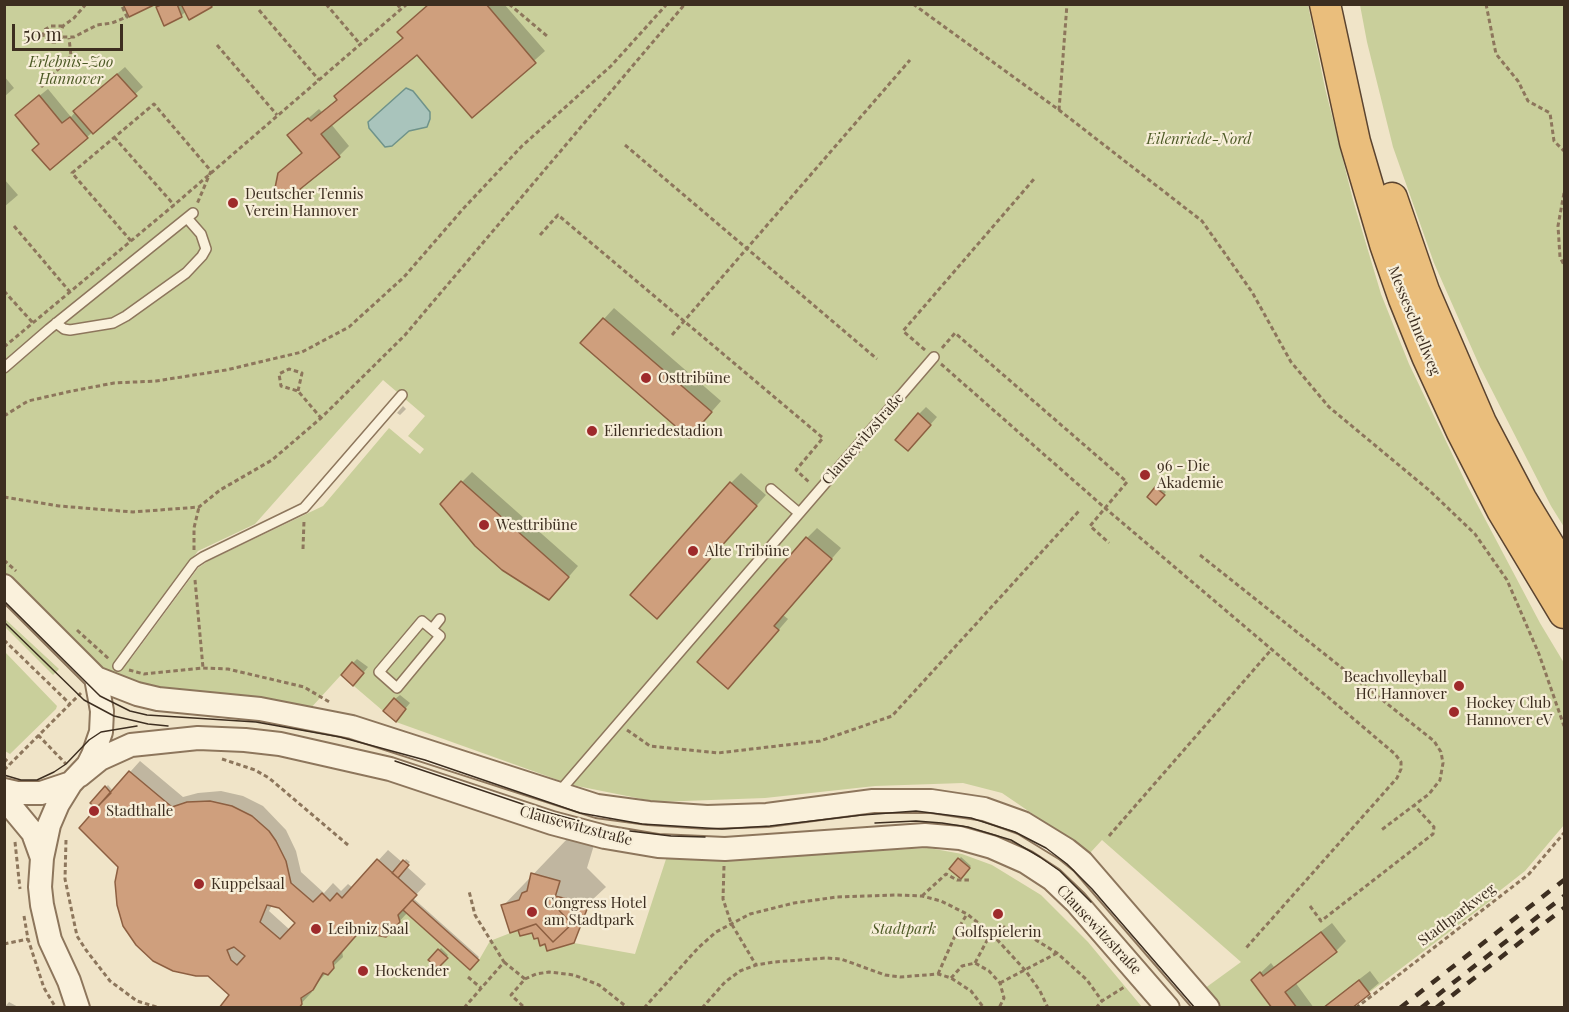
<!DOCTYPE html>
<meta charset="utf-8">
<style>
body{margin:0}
#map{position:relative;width:1569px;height:1012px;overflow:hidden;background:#f0e4c8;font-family:"Playfair Display",serif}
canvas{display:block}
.frame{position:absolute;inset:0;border:6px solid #3d2e20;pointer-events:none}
.scale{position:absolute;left:12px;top:24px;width:111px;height:27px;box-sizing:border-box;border:3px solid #3d2e20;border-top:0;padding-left:8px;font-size:18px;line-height:21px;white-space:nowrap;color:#3d2e20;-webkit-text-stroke:4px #f7eed8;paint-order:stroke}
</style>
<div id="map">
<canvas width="1569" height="1012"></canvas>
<div class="frame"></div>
<div class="scale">50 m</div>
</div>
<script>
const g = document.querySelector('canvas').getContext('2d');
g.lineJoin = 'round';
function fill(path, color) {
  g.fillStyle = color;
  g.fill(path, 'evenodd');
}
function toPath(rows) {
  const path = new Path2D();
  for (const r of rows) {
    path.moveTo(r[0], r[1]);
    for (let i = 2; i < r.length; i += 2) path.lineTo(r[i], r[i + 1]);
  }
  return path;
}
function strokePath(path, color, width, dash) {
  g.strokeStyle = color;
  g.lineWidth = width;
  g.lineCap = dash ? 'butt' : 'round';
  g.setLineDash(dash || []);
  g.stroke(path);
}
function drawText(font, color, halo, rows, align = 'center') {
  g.font = font + ' "Playfair Display",serif';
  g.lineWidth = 4.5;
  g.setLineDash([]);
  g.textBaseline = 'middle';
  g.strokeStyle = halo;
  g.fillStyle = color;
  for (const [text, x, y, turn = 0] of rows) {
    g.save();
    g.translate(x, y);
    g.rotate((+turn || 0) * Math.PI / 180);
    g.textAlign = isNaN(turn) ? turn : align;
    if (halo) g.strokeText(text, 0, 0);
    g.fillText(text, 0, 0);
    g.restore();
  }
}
const green = toPath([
 [4,5,1308,5,1325,88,1353,200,1381,294,1409,364,1467,485,1540,623,1564,663,1564,825,1525,871,1493,896,1494,898,1350,1007,1208,1007,1197,994,1241,962,1102,840,1090,853,1002,793,963,783,875,786,765,798,657,802,572,785,396,722,341,675,309,710,138,685,105,669,91,659,5,577],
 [383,380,425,416,408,436,424,449,420,454,389,428,323,506,208,561,198,568,130,660,121,657,198,551,255,524],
 [1360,5,1564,5,1564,527,1551,506,1480,367,1434,263,1393,147,1367,42],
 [4,618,59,669,53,675,5,627],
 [5,652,57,706,56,709,10,754,5,751],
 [929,848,962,854,992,865,1041,895,1088,942,1142,1007,299,1008,302,1004,301,998,313,990,323,973,329,974,333,962,361,930,365,933,386,937,400,922,398,915,403,910,470,970,479,960,490,941,518,930,520,936,532,933,534,939,538,938,540,946,545,944,547,951,574,943,635,954,667,856,725,859]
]);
const water = toPath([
 [406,88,413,91,430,112,430,119,427,127,409,131,392,146,385,147,369,128,368,122,406,88]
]);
const shadow = toPath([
 [161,4,212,4,186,11,181,16,158,8],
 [430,4,504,4,545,51,472,116,417,53,331,124,349,146,339,156,303,152,289,135,319,109,322,112,338,99,404,37],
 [125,67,143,87,87,137,24,108,48,89,71,117,82,104],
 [4,76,14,88,4,97],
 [4,179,18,195,4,207],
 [614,308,721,401,699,426,582,343],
 [403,406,406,409,400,415,397,413],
 [926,407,937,417,916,441,919,414],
 [472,472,578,566,559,588,462,482],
 [741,473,766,495,667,607,731,483],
 [1158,486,1166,492,1156,503,1149,497],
 [817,528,841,548,783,615,788,619,738,677,807,538],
 [357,659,368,667,358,679,353,663],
 [400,695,410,703,400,715,395,699],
 [140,761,183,797,198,793,221,791,243,796,263,806,286,830,296,851,301,872,324,893,333,883,341,891,348,884,353,888,388,850,403,863,406,859,410,862,406,866,426,884,413,898,479,957,470,968,408,912,396,925,362,929,342,951,343,957,326,973,311,990,312,992,297,1008,231,995,119,867,99,807,92,802,108,785,113,791],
 [272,905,279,906,297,923,290,930,269,911],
 [568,838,594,845,587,868,606,887,546,943,503,906],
 [961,857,971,866,961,877,951,869],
 [1332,923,1346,941,1336,951,1295,982,1314,1008,1274,1008,1253,980,1271,963,1274,967],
 [441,948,448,955,438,966,431,960],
 [1370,971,1379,983,1349,1008,1322,1008],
 [9,1002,20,1008,4,1008]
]);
const building = toPath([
 [123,4,156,4,129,17,123,4],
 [163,4,177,4,182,17,164,26,156,7,163,4],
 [181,4,210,4,212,7,189,20,181,4],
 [429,4,486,4,536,63,472,118,417,55,321,134,340,157,294,194,285,195,279,193,275,188,278,173,302,153,287,135,308,118,311,121,337,100,334,96,403,38,397,32,429,4],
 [117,74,137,96,93,134,73,111,117,74],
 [39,95,62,123,70,117,88,138,50,170,32,150,39,144,15,115,39,95],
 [603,318,712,412,689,438,580,343,603,318],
 [918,413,931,425,908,451,895,440,918,413],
 [461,481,569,577,549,600,502,570,475,546,440,504,461,481],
 [730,482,757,506,657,619,630,595,730,482],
 [1155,487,1165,495,1156,505,1147,497,1155,487],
 [806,537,832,559,774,626,779,630,728,689,697,662,806,537],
 [352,662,364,673,353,686,341,675,352,662],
 [394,698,406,709,396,722,383,711,394,698],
 [129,771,172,807,187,802,210,801,232,806,252,816,269,831,276,841,286,861,291,883,313,902,322,893,330,901,337,893,342,898,377,859,417,895,398,915,400,922,386,937,365,933,361,930,333,962,334,968,328,975,323,973,313,990,301,998,302,1004,299,1008,219,1008,229,995,208,976,196,976,173,971,153,961,136,945,123,926,117,905,115,882,118,867,79,828,129,771],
 [267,905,279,908,295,923,280,939,260,922,267,905],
 [234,947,245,956,237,965,231,960,227,950,234,947],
 [105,786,111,793,96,808,90,803,105,786],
 [958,858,970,868,961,879,949,869,958,858],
 [403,860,409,865,398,878,392,873,403,860],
 [531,873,560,881,553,904,572,924,553,942,536,924,510,933,501,905,519,900,522,893,527,891,531,873],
 [555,896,589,904,574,943,547,951,545,944,540,946,538,938,534,939,532,933,520,936,518,930,536,924,553,942,572,924,553,904,555,896],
 [412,900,479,960,470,970,403,910,412,900],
 [1321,932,1337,952,1285,992,1297,1008,1272,1008,1251,980,1260,972,1263,976,1321,932],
 [438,949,448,958,438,968,428,960,438,949],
 [1359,980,1370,994,1352,1008,1323,1008,1359,980]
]);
const path = toPath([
 [86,4,74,18,63,26,60,34,62,37,74,37,97,25,112,23,127,17,121,4],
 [326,4,360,44],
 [397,4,401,9],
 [509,4,547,36],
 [913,4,1059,110,1202,221,1252,292,1291,362,1329,407,1430,491,1475,534,1507,580,1539,654,1564,726],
 [1486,4,1496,54,1518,81,1528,101,1550,113,1554,141,1564,151],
 [259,10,319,80],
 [63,26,51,26,44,30,43,37,49,42,57,42,64,38],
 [217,45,277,115],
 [41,87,71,56,69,38],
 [1059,110,1067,4],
 [114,137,174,205],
 [625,145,877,359],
 [1564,193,1558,226,1560,257,1564,265],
 [14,226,70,292],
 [540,235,558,215,823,438,796,470,810,483],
 [131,241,72,173,154,104,211,171,197,204],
 [4,291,33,323],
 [672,335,910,60],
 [4,347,174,205,407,4],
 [942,348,955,333,1127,482,1090,526,1109,543],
 [925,350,903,331,1034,179],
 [941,364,1105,508,1395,754,1401,762,1401,769,1397,778,1246,948],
 [298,391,302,373,289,369,279,374,281,386,298,391,321,418],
 [4,416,28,401,72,391,114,383,156,381,226,370,302,352,349,327,404,277,463,209,522,146,611,66,667,4],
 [4,497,59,506,133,512,199,507,220,490,272,460,321,418,405,335,685,4],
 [303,549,304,521],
 [194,550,194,528,199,507],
 [1200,555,1434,741,1441,752,1443,763,1440,780,1429,794,1380,831],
 [4,560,16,571],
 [195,580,203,668],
 [77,630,110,660],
 [4,640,70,704],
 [129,670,144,674,203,668,228,669,304,687,331,703],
 [627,730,650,746,718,753,820,741,892,716,1079,511],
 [38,735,66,764],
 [4,758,10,764],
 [222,759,255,770,269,778,348,845],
 [4,770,81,693],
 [1109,836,1271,650],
 [66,840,65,879,77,936,86,950,110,981,137,1001,160,1008],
 [15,842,20,889],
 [724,866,723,899,731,923,756,965],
 [922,896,946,874,957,880,969,880],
 [1310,906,1321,921,1433,834,1434,827,1414,805],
 [24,916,28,939,44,988,56,1008],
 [4,944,28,939],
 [504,962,525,979,511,995,525,1008],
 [975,963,991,933,1004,927,1018,929,1057,953,1087,980,1102,1001],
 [938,974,958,929,967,914],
 [468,977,481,988],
 [951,978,962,966,975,963,989,971,1000,983,1004,998,999,1008],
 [525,979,536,974,549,972,574,975,599,985,628,1008],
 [1000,983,1057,953],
 [377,1007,378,1008],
 [464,1008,504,962,475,915,469,891],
 [644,1008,699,947,716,932,750,914,794,903,837,897,897,895,922,896,941,901,967,914,991,933,1025,970,1040,991,1048,1008],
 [702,1008,725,982,740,971,756,965,774,962,826,958,841,959,885,975,900,977,938,974,951,978,971,991,984,1008],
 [1096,1008,1102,1001,1126,986],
 [1356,1008,1529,874,1564,833]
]);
const service = toPath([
 [56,323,64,329,70,330,113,323,126,316,186,273,202,256,206,249,201,234,187,218],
 [4,368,49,329,193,213],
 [771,489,799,513],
 [422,621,440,636,397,688,379,672,422,621],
 [432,629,440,619],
 [118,666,194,563,203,557,304,508,402,395],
 [559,792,934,357]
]);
const tertiary = toPath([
 [4,586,96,678,102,711,101,732,93,755,88,765,71,783,41,793,17,793,4,790],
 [96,678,137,694,158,699,260,709,352,727,597,806,649,813,707,817,767,815,873,801,931,801,984,809,1023,823,1067,850,1082,862,1208,1008],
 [79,776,100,759,131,745,198,738,245,740,280,744,390,769,552,823,605,837,658,846,725,849,925,835,960,838,992,847,1026,862,1052,879,1076,902,1168,1008],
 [71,783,58,804,49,825,42,858,40,887,42,905,50,940,69,981,78,1008],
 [4,798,33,833,42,858]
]);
const trunk = toPath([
 [1325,4,1355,142,1385,244,1404,299,1427,356,1462,432,1502,510,1564,613],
 [1392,198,1424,291,1481,423,1521,499,1564,570]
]);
const tram = toPath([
 [4,601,100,696,130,711,147,715,256,722,340,737,425,760,580,813,642,824,722,829,770,826,862,815,916,811,971,818,1015,832,1046,848,1067,864,1092,889,1195,1008],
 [4,622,84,700,114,716,148,724,168,726],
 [395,761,546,812,583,822],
 [4,775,21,780,37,780,54,772,66,764,89,740,101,732,137,726],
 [875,823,916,821,942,823,968,827,1011,840,1040,857,1060,871,1091,902],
 [630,831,671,836,705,837]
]);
const rail = toPath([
 [1400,1008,1564,880],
 [1421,1008,1564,896],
 [1436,1008,1564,908]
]);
const markers = [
 [233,203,6,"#9e2a2b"],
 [646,378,6,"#9e2a2b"],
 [592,431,6,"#9e2a2b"],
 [1145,475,6,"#9e2a2b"],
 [484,525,6,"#9e2a2b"],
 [693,551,6,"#9e2a2b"],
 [1459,686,6,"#9e2a2b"],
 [1454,712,6,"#9e2a2b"],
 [94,811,6,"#9e2a2b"],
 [199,884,6,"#9e2a2b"],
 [532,912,6,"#9e2a2b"],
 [998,914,6,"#9e2a2b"],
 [316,929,6,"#9e2a2b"],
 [363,971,6,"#9e2a2b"]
];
const parkNames = [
 ["Erlebnis-Zoo",71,62],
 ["Hannover",71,79],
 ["Eilenriede-Nord",1199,139],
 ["Stadtpark",904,929]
];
const poiNames = [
 ["Deutscher Tennis",245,194],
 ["Verein Hannover",245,211],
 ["Osttribüne",658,378],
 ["Eilenriedestadion",604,431],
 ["96 - Die",1157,466],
 ["Akademie",1157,483],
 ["Westtribüne",496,525],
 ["Alte Tribüne",705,551],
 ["Beachvolleyball",1447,677,"right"],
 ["HC Hannover",1447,694,"right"],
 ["Hockey Club",1466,703],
 ["Hannover eV",1466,720],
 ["Stadthalle",106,811],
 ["Kuppelsaal",211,884],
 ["Congress Hotel",544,903],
 ["am Stadtpark",544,920],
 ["Leibniz Saal",328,929],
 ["Golfspielerin",998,932,"center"],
 ["Hockender",375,971]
];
const streetNames = [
 ["Messeschnellweg",1414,321,68],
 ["Clausewitzstraße",863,439,-49],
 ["Clausewitzstraße",576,826,15],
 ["Stadtparkweg",1457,915,-37],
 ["Clausewitzstraße",1099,930,47]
];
fill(green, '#c9cf9b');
fill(water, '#a9c4bc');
strokePath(water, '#6f938a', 1.5);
fill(shadow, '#0003');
fill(building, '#cf9f7d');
strokePath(building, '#8d5f41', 1.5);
strokePath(service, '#8d765c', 12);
strokePath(tertiary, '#8d765c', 26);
strokePath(trunk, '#5b4430', 33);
strokePath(path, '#8d765c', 3, [4.5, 3]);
strokePath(service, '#faf1dc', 9);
strokePath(tertiary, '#faf1dc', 22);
strokePath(trunk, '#eabe7c', 30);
strokePath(tram, '#3d2e20', 1.5);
strokePath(rail, '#3d2e20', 4.5, [10, 10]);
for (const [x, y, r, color] of markers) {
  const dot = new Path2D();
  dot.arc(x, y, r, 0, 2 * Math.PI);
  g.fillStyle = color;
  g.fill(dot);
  strokePath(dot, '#f7eed8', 2);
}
drawText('italic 15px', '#4d5a26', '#f7eed8', parkNames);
drawText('15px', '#3d2e20', '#f7eed8', poiNames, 'left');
drawText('15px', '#3d2e20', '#f7eed8', streetNames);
</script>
